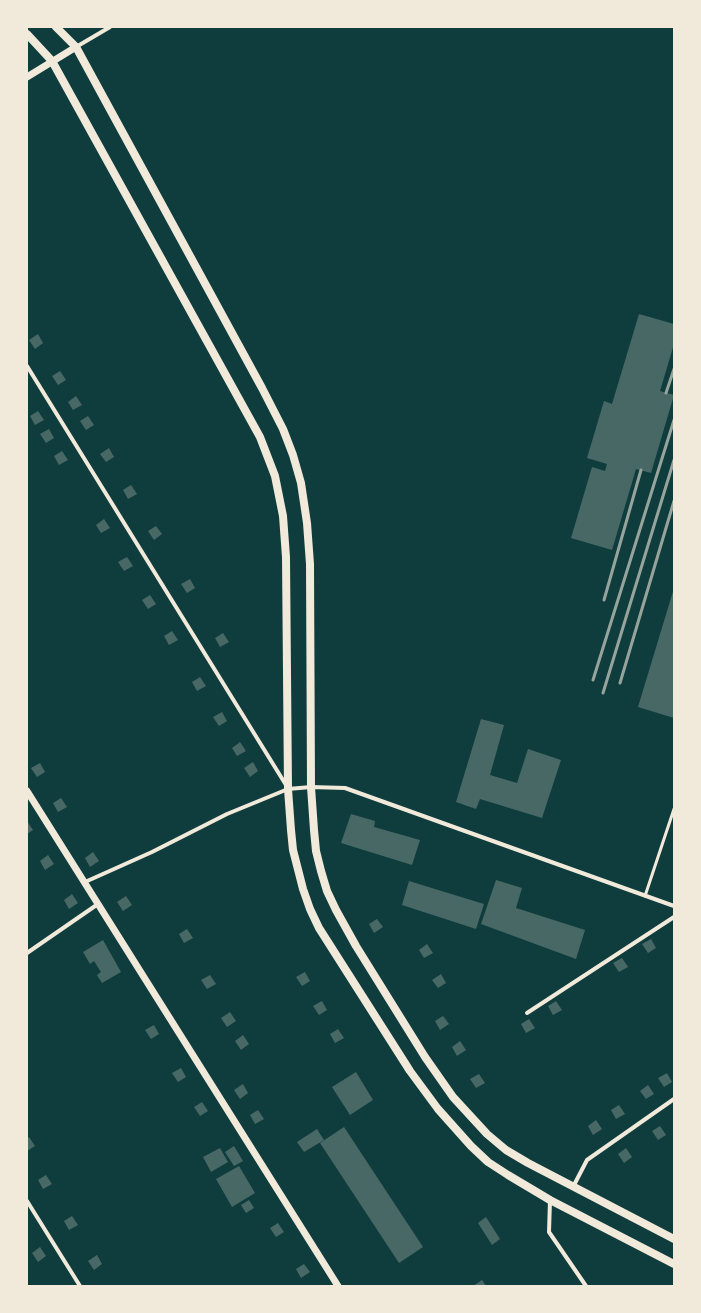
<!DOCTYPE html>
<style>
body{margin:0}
#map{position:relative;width:701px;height:1313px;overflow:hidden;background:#0f3d3e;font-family:Manrope,sans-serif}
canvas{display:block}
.frame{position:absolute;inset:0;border:28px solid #f1e9da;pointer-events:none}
</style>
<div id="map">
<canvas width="701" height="1313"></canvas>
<div class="frame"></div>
</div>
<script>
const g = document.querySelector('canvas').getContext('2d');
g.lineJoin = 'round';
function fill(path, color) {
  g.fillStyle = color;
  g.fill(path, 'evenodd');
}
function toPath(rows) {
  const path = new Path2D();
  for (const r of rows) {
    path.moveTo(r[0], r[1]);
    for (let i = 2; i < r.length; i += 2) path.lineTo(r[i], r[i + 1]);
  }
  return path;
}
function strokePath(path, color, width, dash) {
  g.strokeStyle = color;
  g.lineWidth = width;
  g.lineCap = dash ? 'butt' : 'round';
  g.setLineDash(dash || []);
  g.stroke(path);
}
const building = toPath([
 [639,314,674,324,674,344,660,391,674,395,651,473,636,469,612,550,571,538,592,467,605,471,607,464,587,458,604,401,612,404],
 [38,334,43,343,35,349,29,340],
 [60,371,66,380,58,385,52,376],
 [76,396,82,405,73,410,68,402],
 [38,411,44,420,35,425,30,416],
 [88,416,94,425,86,430,80,421],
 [49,429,54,438,46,443,40,434],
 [109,448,114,457,106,462,100,454],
 [62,451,68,460,59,465,54,456],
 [131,485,137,494,128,499,123,490],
 [104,519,110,528,101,533,96,525],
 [156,526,162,534,154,540,148,531],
 [127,557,133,566,124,571,118,562],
 [190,579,195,588,187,593,181,584],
 [674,588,674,718,638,707],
 [150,595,156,604,148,609,142,600],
 [172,631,178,640,169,645,164,636],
 [223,633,229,642,220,647,215,638],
 [200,677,206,686,197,691,192,682],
 [222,712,227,721,219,726,213,717],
 [481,719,504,725,490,775,517,783,528,749,561,760,542,818,480,799,476,809,456,802],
 [240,742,246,751,237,756,232,748],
 [253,762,258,771,250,777,244,768],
 [40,763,45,772,37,777,31,768],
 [61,798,67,807,58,812,53,803],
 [351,814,375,821,374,827,420,840,412,865,341,843],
 [27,821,33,830,27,834],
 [93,852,99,861,90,867,85,858],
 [48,855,54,864,45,870,40,861],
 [496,880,522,888,516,908,585,930,576,959,481,924],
 [409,881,484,904,476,929,402,905],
 [72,894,78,903,69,909,64,900],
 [126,896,132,905,123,911,117,902],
 [377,919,383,927,374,933,369,924],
 [187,929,193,938,184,943,179,934],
 [651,939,656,948,648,953,642,944],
 [103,940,121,972,102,983,97,975,101,972,94,961,90,964,83,952],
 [427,944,433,953,424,958,419,950],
 [622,958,628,967,619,972,613,963],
 [305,972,310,981,302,986,296,977],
 [441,974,446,983,438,988,432,980],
 [210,975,216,984,207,989,201,980],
 [322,1001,327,1010,319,1015,313,1006],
 [556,1001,562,1010,553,1015,548,1006],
 [230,1012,236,1021,227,1027,221,1018],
 [443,1016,449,1024,440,1030,435,1021],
 [529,1019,535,1028,526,1033,521,1024],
 [154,1025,159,1034,151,1039,145,1030],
 [338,1029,344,1038,335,1043,330,1034],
 [243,1035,249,1044,241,1050,235,1041],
 [460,1041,466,1050,457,1056,452,1047],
 [181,1068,186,1077,178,1082,172,1073],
 [356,1072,373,1100,350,1115,332,1087],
 [667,1073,672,1082,664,1087,658,1078],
 [479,1074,485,1083,476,1088,470,1079],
 [243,1084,248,1093,240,1099,234,1090],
 [648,1085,654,1094,646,1099,640,1091],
 [202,1102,208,1111,200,1116,194,1107],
 [619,1105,625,1114,616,1119,611,1110],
 [258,1110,264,1119,255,1124,250,1115],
 [596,1120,602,1129,593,1135,588,1126],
 [660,1126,666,1135,658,1140,652,1131],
 [344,1127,423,1247,399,1263,320,1143],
 [317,1129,324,1140,304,1152,297,1142],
 [29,1137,35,1146,27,1151,27,1139],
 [234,1146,243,1161,234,1166,225,1152],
 [220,1148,228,1162,211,1172,203,1157],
 [626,1148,632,1157,624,1163,618,1154],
 [239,1166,255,1193,232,1207,216,1179],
 [46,1175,52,1184,43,1189,38,1180],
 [249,1200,254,1208,246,1213,241,1205],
 [72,1216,78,1225,69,1230,64,1221],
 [486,1217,500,1239,492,1245,478,1223],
 [278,1223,284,1232,276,1237,270,1228],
 [40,1247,46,1256,38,1262,32,1253],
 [97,1255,102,1264,94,1270,88,1261],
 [304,1264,310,1272,301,1278,296,1269],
 [482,1280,486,1286,473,1286]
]);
const service = toPath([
 [645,896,674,809]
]);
const minor = toPath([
 [76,47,110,27],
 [27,366,286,785],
 [85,882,152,852,227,814,288,789,311,787,345,788,674,906],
 [27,953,98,904],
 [527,1013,674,917],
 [573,1187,587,1160,674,1099],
 [550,1200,549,1232,586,1286],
 [27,1201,80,1286]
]);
const tertiary = toPath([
 [27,77,76,47],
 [27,791,338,1286]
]);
const secondary = toPath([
 [56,27,76,47,262,388,283,429,293,455,301,483,307,523,310,564,311,787,314,830,316,851,321,871,327,891,336,910,356,946,425,1057,453,1097,487,1134,506,1150,528,1163,674,1239],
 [27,34,52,61,260,437,275,476,283,516,286,557,288,789,291,830,293,850,303,889,310,909,319,928,410,1071,438,1109,471,1146,488,1162,508,1175,550,1200,674,1264]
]);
const rail = toPath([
 [666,393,674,369],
 [604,600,641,470],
 [593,680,674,420],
 [620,683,674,501],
 [603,693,674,460]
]);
fill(building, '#486865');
strokePath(service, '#f1e9da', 3);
strokePath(minor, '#f1e9da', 4);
strokePath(tertiary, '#f1e9da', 7);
strokePath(secondary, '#f1e9da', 8);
strokePath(rail, '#97a49c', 3);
</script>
